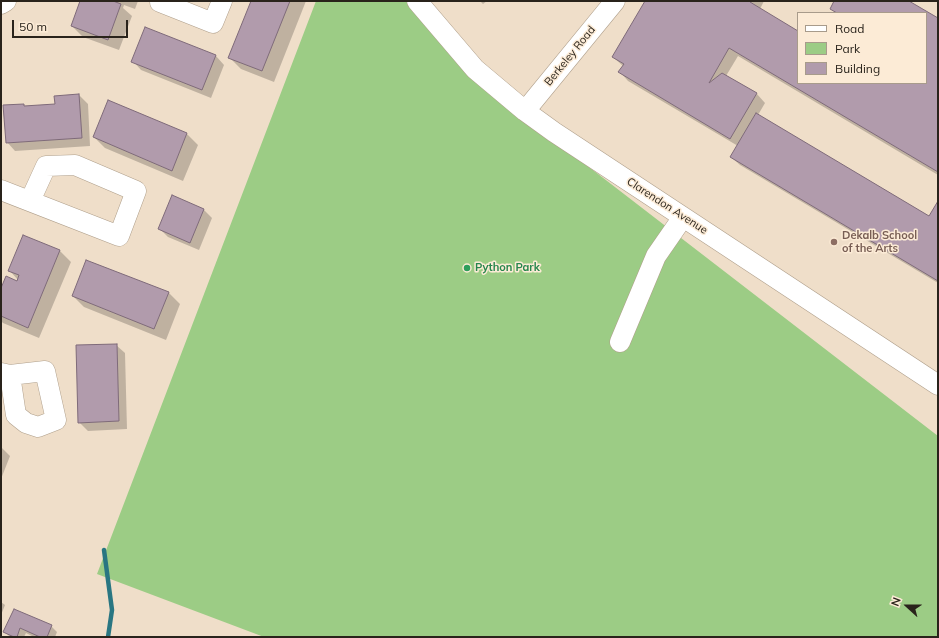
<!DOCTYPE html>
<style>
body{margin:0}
#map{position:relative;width:939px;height:638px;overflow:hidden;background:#efdec9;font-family:Mulish,sans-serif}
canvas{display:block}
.frame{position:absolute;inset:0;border:2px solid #29231b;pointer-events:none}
.legend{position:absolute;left:797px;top:12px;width:130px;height:72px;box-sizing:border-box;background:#fcebd6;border:1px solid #a89b8b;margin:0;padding:5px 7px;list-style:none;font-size:12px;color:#29231b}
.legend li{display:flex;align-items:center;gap:8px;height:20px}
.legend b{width:20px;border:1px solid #a89b8b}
.north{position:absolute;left:887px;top:586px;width:40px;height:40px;-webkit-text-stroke:3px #fcebd6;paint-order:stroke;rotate:291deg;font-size:11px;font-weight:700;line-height:16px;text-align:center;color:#29231b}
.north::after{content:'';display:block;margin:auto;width:14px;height:18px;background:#29231b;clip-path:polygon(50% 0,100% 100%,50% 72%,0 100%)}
.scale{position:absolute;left:12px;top:20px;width:116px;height:18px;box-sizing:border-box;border:2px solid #29231b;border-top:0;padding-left:5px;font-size:12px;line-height:14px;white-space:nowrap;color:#29231b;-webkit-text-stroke:3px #fcebd6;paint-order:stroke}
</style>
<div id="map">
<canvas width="939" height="638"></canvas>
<div class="frame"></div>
<ul class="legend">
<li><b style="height:5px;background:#fff"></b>Road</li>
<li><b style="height:11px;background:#9ccc85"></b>Park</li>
<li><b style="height:11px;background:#b19bac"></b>Building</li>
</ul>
<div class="north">N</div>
<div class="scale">50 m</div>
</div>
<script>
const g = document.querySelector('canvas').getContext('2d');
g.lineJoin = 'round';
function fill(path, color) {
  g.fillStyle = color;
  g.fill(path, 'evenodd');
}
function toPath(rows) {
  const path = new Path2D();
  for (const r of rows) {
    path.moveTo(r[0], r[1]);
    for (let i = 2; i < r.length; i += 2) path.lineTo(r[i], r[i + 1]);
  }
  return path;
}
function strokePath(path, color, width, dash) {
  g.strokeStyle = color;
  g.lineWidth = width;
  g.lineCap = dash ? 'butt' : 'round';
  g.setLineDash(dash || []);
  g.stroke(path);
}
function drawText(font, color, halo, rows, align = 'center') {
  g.font = font + ' Mulish,sans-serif';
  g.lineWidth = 3;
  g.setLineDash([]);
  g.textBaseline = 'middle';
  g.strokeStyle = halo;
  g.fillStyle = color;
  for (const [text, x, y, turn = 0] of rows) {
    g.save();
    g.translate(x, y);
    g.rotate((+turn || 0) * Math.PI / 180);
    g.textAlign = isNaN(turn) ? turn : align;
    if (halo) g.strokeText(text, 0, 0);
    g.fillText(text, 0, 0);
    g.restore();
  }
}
const green = toPath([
 [316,1,408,1,502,100,938,436,938,637,264,637,97,574]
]);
const shadow = toPath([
 [81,1,138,1,135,9,124,5,123,8,132,16,119,50,83,37,72,26],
 [252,1,306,1,274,82,241,69,229,57],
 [480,1,487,1,483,4],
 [646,1,764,1,760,9,798,32,798,83,926,83,926,13,836,13,831,9,836,1,907,1,938,19,938,175,738,56,726,76,757,94,765,103,758,115,929,217,938,203,938,283,740,165,731,157,738,146,628,81,620,72,623,66,613,57],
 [146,28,216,56,224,65,211,98,141,70,133,61],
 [79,95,88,104,90,146,15,151,7,142,23,105,26,107,56,105],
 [109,101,187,134,198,145,183,181,105,148,94,137],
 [172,197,204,210,212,218,199,250,168,237,159,228],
 [24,236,60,251,71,262,39,338,3,323,1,321,1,290,18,282,18,280,10,271],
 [87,261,169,293,180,304,166,340,84,307,73,296],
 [116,345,125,353,127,429,88,431,79,422],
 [1,447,10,456,1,479],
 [1,602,5,605,1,615],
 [14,610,51,626,57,632,55,637,34,637,26,633,24,637,10,637,5,632]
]);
const stream = toPath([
 [104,550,112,610,108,637]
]);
const building = toPath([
 [80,1,113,1,121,4,108,40,71,26,80,1],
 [251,1,290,1,262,71,228,58,251,1],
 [645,1,751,1,750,2,798,31,798,83,926,83,926,13,837,13,830,9,834,1,909,1,938,18,938,172,729,48,709,83,722,73,757,93,730,139,618,72,624,64,612,57,645,1],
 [145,27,216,55,202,90,131,62,145,27],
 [79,94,82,138,6,143,3,105,24,104,24,106,55,104,54,96,79,94],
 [108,100,187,133,172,171,93,137,108,100],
 [756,113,929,216,938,201,938,281,730,157,756,113],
 [172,195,204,209,190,243,158,229,172,195],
 [23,235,60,250,28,328,1,316,1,288,6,276,17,281,19,275,8,271,23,235],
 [86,260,169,292,154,329,72,296,86,260],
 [117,344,119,421,78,423,76,345,117,344],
 [14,609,52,625,47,637,40,637,20,628,17,637,14,637,3,632,14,609]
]);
const minor = toPath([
 [160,1,160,2,213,23,222,1],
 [417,1,475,69,525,111,554,132,938,385],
 [1,4,6,1],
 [525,111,615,1],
 [1,190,119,236,136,191,75,165,46,166,30,201],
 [620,342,656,256,683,217],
 [1,373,10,375,45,371,56,420,38,427,26,423,16,415,10,375]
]);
const markers = [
 [834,242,4,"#8d6e63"],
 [467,268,4,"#2e9e5b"]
];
const streetNames = [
 ["Berkeley Road",570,56,-51],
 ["Clarendon Avenue",667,206,33]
];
const educationNames = [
 ["Dekalb School",842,236],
 ["of the Arts",842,249]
];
const leisureNames = [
 ["Python Park",475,268]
];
fill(green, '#9ccc85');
fill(shadow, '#0003');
strokePath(stream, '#297682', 4.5);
fill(building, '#b19bac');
strokePath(building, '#7e6a79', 1);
strokePath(minor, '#af9f8b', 21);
strokePath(minor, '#fff', 20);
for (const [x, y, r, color] of markers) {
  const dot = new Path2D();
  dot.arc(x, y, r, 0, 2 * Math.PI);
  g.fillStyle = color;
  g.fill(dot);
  strokePath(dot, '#fcebd6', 1.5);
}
drawText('11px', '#29231b', '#fcebd6', streetNames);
drawText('bold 11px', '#785e54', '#fcebd6', educationNames, 'left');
drawText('bold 11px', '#27864d', '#fcebd6', leisureNames, 'left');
</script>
